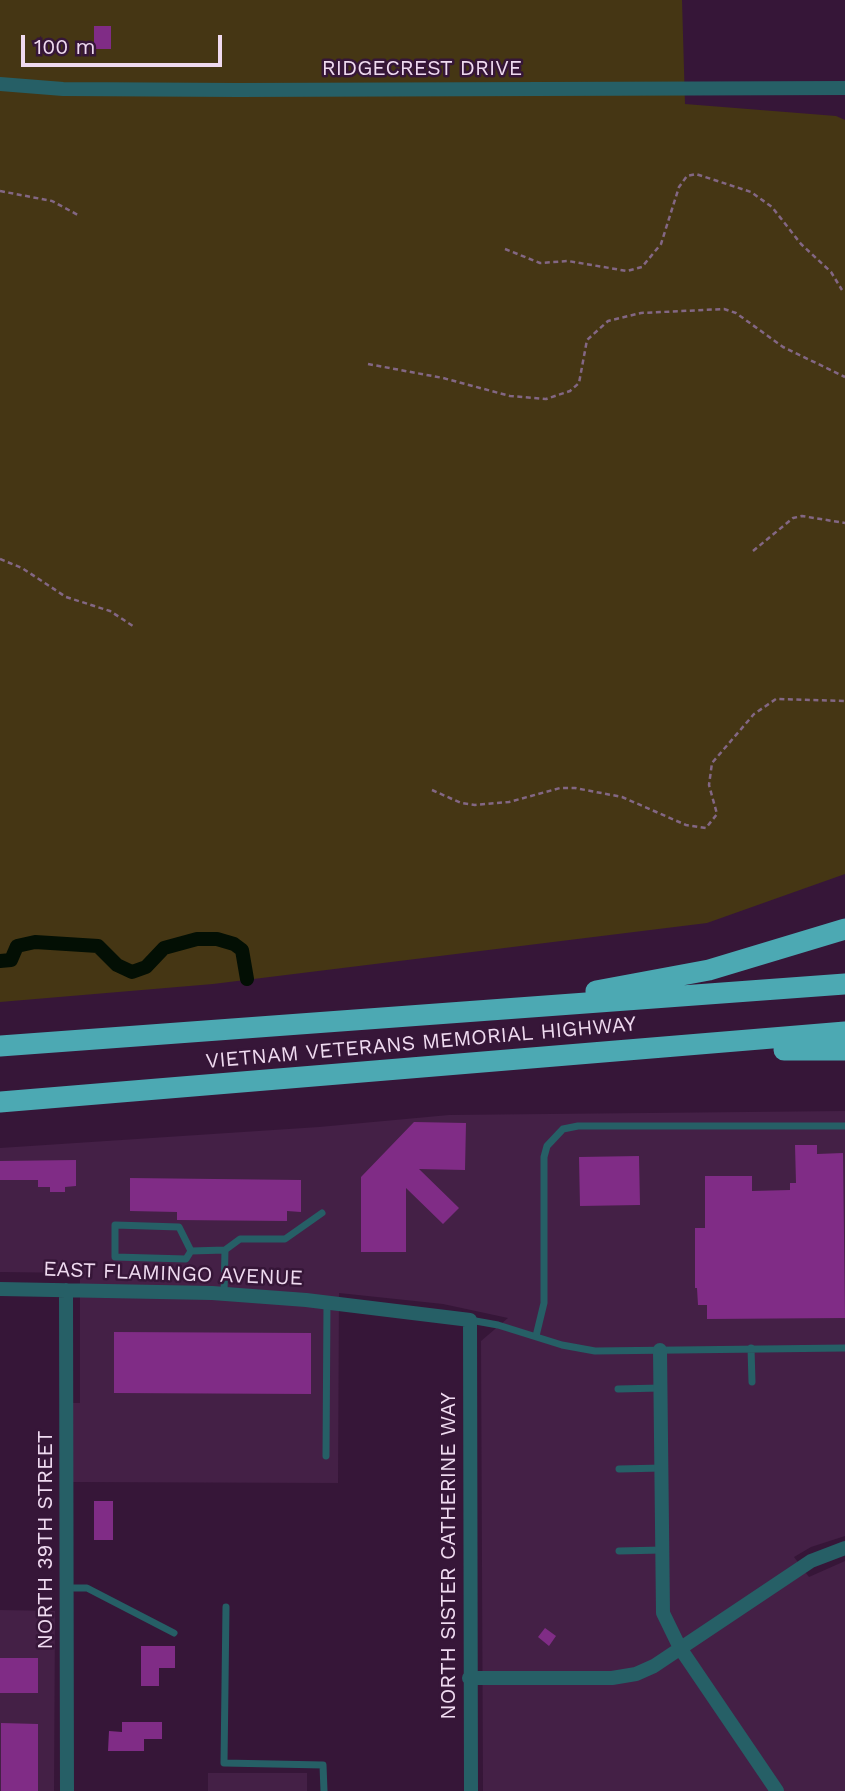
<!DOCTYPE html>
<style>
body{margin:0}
#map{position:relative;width:845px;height:1791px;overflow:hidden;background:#361638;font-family:"Work Sans",sans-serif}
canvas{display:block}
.scale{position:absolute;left:21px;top:35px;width:201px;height:32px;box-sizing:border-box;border:4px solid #efdaf0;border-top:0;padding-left:9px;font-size:21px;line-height:24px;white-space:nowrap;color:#efdaf0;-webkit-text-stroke:5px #361638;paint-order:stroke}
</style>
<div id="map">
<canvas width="845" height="1791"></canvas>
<div class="scale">100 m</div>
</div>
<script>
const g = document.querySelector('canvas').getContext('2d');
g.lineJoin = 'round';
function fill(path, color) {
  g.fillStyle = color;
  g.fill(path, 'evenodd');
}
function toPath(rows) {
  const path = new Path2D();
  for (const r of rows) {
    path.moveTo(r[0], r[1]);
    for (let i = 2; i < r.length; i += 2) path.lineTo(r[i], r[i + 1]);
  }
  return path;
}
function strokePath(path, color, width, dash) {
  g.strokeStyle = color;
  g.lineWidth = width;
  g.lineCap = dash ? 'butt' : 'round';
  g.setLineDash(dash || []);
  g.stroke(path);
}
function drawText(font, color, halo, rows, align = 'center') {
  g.font = font + ' "Work Sans",sans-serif';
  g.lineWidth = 5;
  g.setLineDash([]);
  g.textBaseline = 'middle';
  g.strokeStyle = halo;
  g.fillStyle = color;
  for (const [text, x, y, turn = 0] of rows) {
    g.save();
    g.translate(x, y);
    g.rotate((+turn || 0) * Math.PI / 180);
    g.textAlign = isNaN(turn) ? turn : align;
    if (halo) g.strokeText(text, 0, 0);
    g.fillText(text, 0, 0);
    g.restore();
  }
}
const built = toPath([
 [845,1111,845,1536,811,1547,794,1557,809,1577,845,1561,845,1791,483,1791,481,1341,508,1318,443,1304,339,1293,338,1483,73,1482,73,1403,80,1403,80,1273,0,1272,0,1148,319,1127,449,1115],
 [0,1610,55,1611,54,1791,0,1791],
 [208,1773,307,1773,307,1791,208,1791]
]);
const green = toPath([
 [0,0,682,0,685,104,836,116,845,120,845,874,707,923,213,984,0,1002]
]);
const canal = toPath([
 [0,961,11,960,17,946,35,942,98,946,117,965,132,972,146,967,164,948,197,939,217,939,234,944,242,950,247,979]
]);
const building = toPath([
 [94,26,111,26,111,49,94,49],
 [414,1122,466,1123,465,1170,419,1169,459,1208,443,1224,406,1188,406,1252,361,1252,361,1177],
 [795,1145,817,1145,817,1154,843,1153,845,1318,707,1319,707,1305,698,1305,697,1288,695,1288,695,1228,705,1228,705,1176,752,1176,752,1191,790,1190,790,1183,796,1183],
 [639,1156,640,1205,580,1206,579,1157],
 [76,1160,76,1186,65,1187,65,1192,50,1192,50,1187,38,1187,38,1180,0,1180,0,1161],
 [130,1178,301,1180,301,1212,287,1211,287,1221,177,1220,177,1212,130,1211],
 [114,1332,311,1333,311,1394,114,1393],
 [94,1501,113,1501,113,1540,94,1540],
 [545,1628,556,1636,549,1646,538,1637],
 [141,1646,175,1646,175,1668,159,1668,159,1686,141,1686],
 [0,1658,38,1658,38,1693,0,1693],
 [122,1722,162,1722,162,1739,144,1739,144,1751,108,1751,109,1731,122,1732],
 [1,1723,38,1724,38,1791,1,1791]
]);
const path = toPath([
 [0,191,52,201,78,215],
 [505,249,540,263,568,261,627,271,642,267,661,244,679,187,687,176,696,174,751,192,772,207,801,244,831,272,842,290],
 [368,364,443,378,510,396,546,399,570,391,579,383,587,340,608,321,641,313,724,309,736,313,783,347,845,377],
 [753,551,793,518,802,516,845,523],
 [0,559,22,568,66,597,110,611,133,626],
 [432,790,461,803,475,805,509,802,560,788,575,788,622,797,686,825,706,828,717,814,709,785,712,763,754,714,776,699,845,701]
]);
const lane = toPath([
 [225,1250,240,1239,285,1239,322,1213],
 [191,1251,186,1259,115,1257,115,1225,179,1227,191,1251,225,1250,224,1294],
 [470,1320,498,1325,562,1345,595,1351,845,1348],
 [536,1336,544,1303,544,1157,547,1146,563,1129,578,1126,845,1126],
 [751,1348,752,1382],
 [618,1389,660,1388],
 [326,1456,327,1303],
 [619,1469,662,1468],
 [619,1551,662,1550],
 [67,1588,87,1588,174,1633],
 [226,1607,224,1763,323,1765,324,1791]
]);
const street = toPath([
 [0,84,63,89,238,90,845,88],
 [0,1289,212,1293,306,1300,470,1320,471,1791],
 [66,1290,67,1791],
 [660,1350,663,1613,680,1648,777,1791],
 [469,1678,612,1678,636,1674,654,1666,811,1561,845,1548]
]);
const highway = toPath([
 [596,991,709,970,845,929],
 [0,1046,845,984],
 [784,1050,845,1050],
 [0,1102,845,1032]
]);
const streetNames = [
 ["RIDGECREST DRIVE",422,69],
 ["VIETNAM VETERANS MEMORIAL HIGHWAY",421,1043,-5],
 ["EAST FLAMINGO AVENUE",173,1274,2],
 ["NORTH 39TH STREET",46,1540,-90],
 ["NORTH SISTER CATHERINE WAY",449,1556,-90]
];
fill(built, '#442046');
fill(green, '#453614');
strokePath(canal, '#030f04', 14);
fill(building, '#802c86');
strokePath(path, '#836784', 2.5, [5, 3.5]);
strokePath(lane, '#265f66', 7);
strokePath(street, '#265f66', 14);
strokePath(highway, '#4ca9b3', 21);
drawText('21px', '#efdaf0', '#361638', streetNames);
</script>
